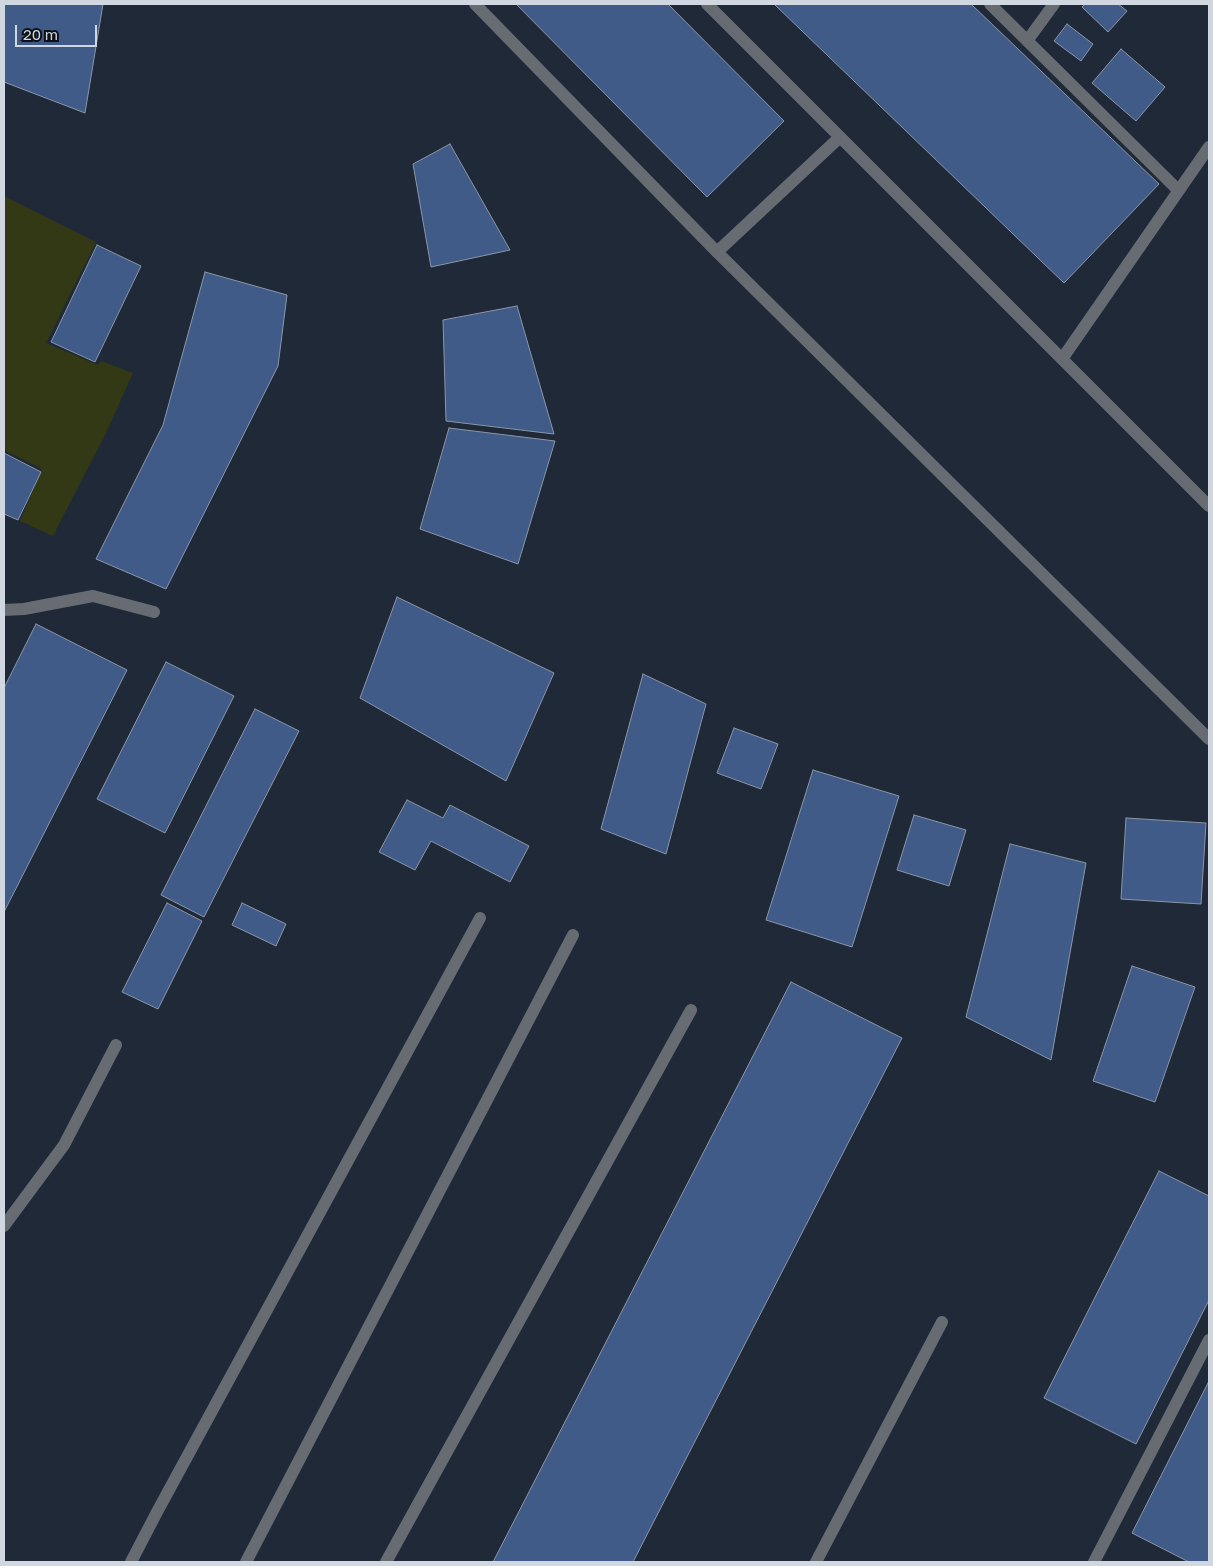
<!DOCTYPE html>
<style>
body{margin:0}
#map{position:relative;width:1213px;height:1566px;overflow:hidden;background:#202938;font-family:"Golos Text",sans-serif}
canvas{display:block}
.frame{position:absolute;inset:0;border:5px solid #d1d7e1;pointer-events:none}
.scale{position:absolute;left:15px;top:25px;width:82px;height:22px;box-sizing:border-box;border:2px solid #d1d7e1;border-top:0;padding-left:6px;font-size:15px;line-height:18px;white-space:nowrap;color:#d1d7e1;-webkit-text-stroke:4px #0e1218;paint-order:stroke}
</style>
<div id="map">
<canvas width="1213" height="1566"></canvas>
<div class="frame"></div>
<div class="scale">20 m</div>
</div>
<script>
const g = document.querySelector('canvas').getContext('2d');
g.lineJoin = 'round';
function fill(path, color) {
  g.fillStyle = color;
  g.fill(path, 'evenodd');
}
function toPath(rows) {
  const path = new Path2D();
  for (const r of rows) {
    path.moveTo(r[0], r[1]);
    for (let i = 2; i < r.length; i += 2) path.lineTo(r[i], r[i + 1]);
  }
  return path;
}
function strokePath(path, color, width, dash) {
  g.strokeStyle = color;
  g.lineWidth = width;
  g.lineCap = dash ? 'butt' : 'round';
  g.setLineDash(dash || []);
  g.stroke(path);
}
const green = toPath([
 [4,196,96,242,46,343,98,365,101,361,133,373,106,433,53,536,20,521,42,469,4,450]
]);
const building = toPath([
 [4,4,103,4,85,113,4,82,4,4],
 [516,4,668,4,784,121,707,197,516,4],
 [774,4,971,4,1159,184,1064,283,774,4],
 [1085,4,1118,4,1127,11,1108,32,1082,7,1085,4],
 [1067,24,1093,44,1081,61,1054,41,1067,24],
 [1121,49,1165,87,1136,121,1092,83,1121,49],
 [450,144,510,250,431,267,413,164,450,144],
 [97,245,141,266,95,362,51,342,97,245],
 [205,272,287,295,278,366,166,589,96,559,163,425,205,272],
 [517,306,554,434,446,421,443,320,517,306],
 [449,428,555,441,518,564,420,529,449,428],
 [4,453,41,472,18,520,4,514,4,453],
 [397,597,554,673,506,781,360,698,397,597],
 [36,624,127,670,4,912,4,688,36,624],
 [166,662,234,696,165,833,97,799,166,662],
 [643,674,706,704,666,854,601,829,643,674],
 [255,709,299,731,204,917,161,895,255,709],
 [734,728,778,744,761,789,717,773,734,728],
 [813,770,899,796,852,947,766,920,813,770],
 [407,800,443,818,450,805,529,846,510,882,431,841,415,870,379,852,407,800],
 [914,815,966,830,949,886,897,870,914,815],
 [1126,818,1206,823,1201,904,1121,899,1126,818],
 [1010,844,1086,863,1051,1060,966,1017,1010,844],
 [167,903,202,921,158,1009,122,992,167,903],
 [242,903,286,924,276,946,232,925,242,903],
 [1132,966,1195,987,1155,1102,1093,1081,1132,966],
 [791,982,902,1038,633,1562,493,1562,791,982],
 [1159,1171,1209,1196,1209,1300,1136,1444,1044,1398,1159,1171],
 [1209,1381,1209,1562,1189,1562,1132,1533,1209,1381]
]);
const minor = toPath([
 [475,4,717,252],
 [707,4,1209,506],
 [990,4,1178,190],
 [1027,41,1054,4],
 [840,137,717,252,1209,739],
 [1062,359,1209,147],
 [4,610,24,609,93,596,154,612],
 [4,1226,64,1145,116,1045],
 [131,1562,157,1512,480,918],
 [246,1562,573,935],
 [386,1562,691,1010],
 [816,1562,942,1322],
 [1094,1562,1209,1340]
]);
fill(green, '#323914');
fill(building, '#405b87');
strokePath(building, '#8b96a8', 1);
strokePath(minor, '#676c73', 12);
</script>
